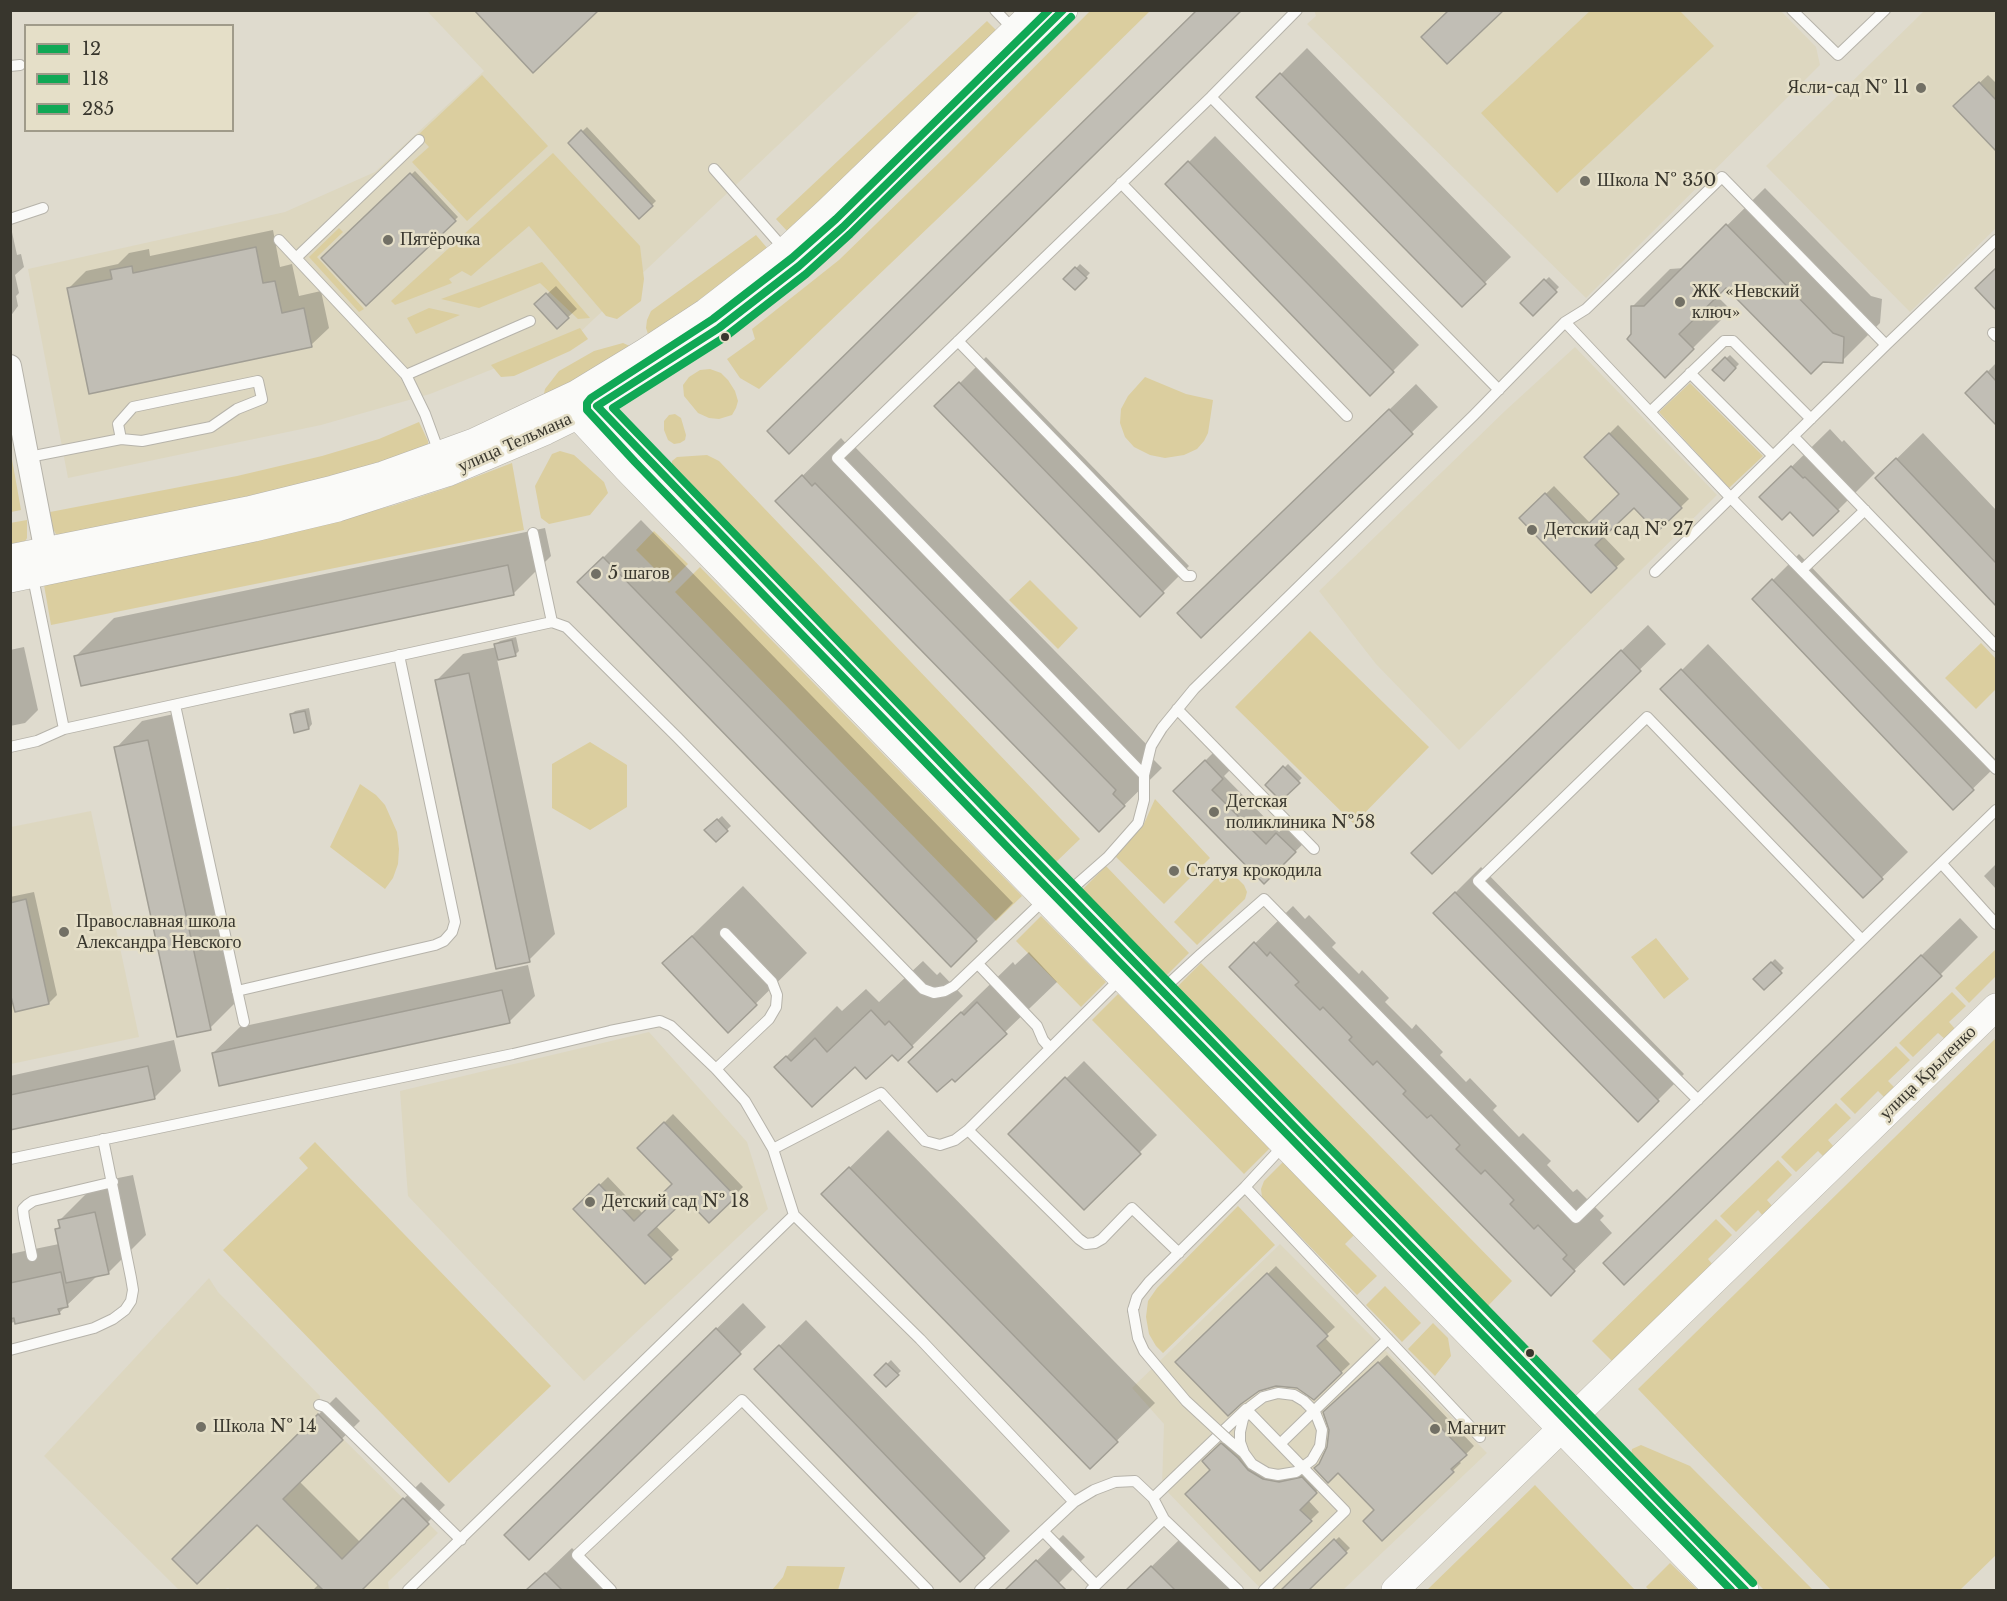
<!DOCTYPE html>
<meta charset="utf-8">
<style>
body{margin:0}
#map{position:relative;width:2007px;height:1601px;overflow:hidden;background:#dfdbce;font-family:"Libre Baskerville",serif}
canvas{display:block}
.frame{position:absolute;inset:0;border:12px solid #38362d;pointer-events:none}
.legend{position:absolute;left:24px;top:24px;width:210px;height:108px;box-sizing:border-box;background:#e5dfc8;border:2px solid #a09b8a;margin:0;padding:8px 10px;list-style:none;font-size:18px;color:#38362d}
.legend li{display:flex;align-items:center;gap:12px;height:30px}
.legend b{width:30px;border:2px solid #a09b8a}
</style>
<div id="map">
<canvas width="2007" height="1601"></canvas>
<div class="frame"></div>
<ul class="legend">
<li><b style="height:8px;background:#10a855"></b>12</li>
<li><b style="height:8px;background:#10a855"></b>118</li>
<li><b style="height:8px;background:#10a855"></b>285</li>
</ul>
</div>
<script>
const g = document.querySelector('canvas').getContext('2d');
g.lineJoin = 'round';
function fill(path, color) {
  g.fillStyle = color;
  g.fill(path, 'evenodd');
}
function toPath(rows) {
  const path = new Path2D();
  for (const r of rows) {
    path.moveTo(r[0], r[1]);
    for (let i = 2; i < r.length; i += 2) path.lineTo(r[i], r[i + 1]);
  }
  return path;
}
function strokePath(path, color, width, dash) {
  g.strokeStyle = color;
  g.lineWidth = width;
  g.lineCap = dash ? 'butt' : 'round';
  g.setLineDash(dash || []);
  g.stroke(path);
}
function drawText(font, color, halo, rows, align = 'center') {
  g.font = font + ' "Libre Baskerville",serif';
  g.lineWidth = 5;
  g.setLineDash([]);
  g.textBaseline = 'middle';
  g.strokeStyle = halo;
  g.fillStyle = color;
  for (const [text, x, y, turn = 0] of rows) {
    g.save();
    g.translate(x, y);
    g.rotate((+turn || 0) * Math.PI / 180);
    g.textAlign = isNaN(turn) ? turn : align;
    if (halo) g.strokeText(text, 0, 0);
    g.fillText(text, 0, 0);
    g.restore();
  }
}
const built = toPath([
 [1314,10,1781,11,1816,47,1820,65,1586,298,1307,24,1316,16],
 [427,11,920,11,576,336,430,394,321,425,68,478,28,269,285,212,375,172,484,71],
 [1924,11,1996,11,1996,228,1910,312,1766,166],
 [1575,347,1717,495,1459,750,1376,664,1319,591,1506,410],
 [91,811,139,1037,11,1064,11,827],
 [649,1032,747,1142,768,1209,584,1381,408,1196,400,1091],
 [1280,1244,1487,1453,1343,1590,1262,1590,1162,1486,1164,1424,1132,1388],
 [209,1278,218,1292,320,1396,318,1414,438,1533,388,1582,389,1590,231,1590,228,1588,222,1590,179,1590,44,1456]
]);
const green = toPath([
 [1091,10,1150,11,976,182,759,389,740,378,727,359,755,339,752,329,839,260,948,154],
 [1591,10,1680,11,1714,46,1557,193,1481,113],
 [987,21,998,32,787,231,776,219],
 [482,75,548,146,467,221,412,162,429,147,418,135],
 [553,153,640,246,644,279,641,301,617,319,606,316,529,226,471,276,462,271,449,279,452,283,395,305,391,301],
 [339,228,343,232,317,257,364,309,359,312,309,257],
 [756,235,768,249,649,337,646,328,647,320,651,311],
 [542,262,590,318,578,319,540,283,479,308,441,299],
 [429,308,460,315,416,334,407,318],
 [580,328,588,339,570,351,514,376,501,377,491,365],
 [623,343,632,347,543,398,545,389,559,371,594,351],
 [710,369,721,373,728,380,735,391,738,401,736,408,732,415,719,419,709,418,698,413,684,396,683,385,689,377,700,370],
 [1145,377,1186,394,1213,400,1208,433,1204,441,1197,449,1184,455,1165,458,1150,455,1134,447,1125,437,1120,423,1121,409,1128,396],
 [1690,383,1763,456,1729,488,1659,412],
 [675,414,681,418,686,435,685,440,680,443,674,444,668,440,664,430,664,421,669,415],
 [419,422,428,441,428,449,330,479,61,536,56,534,53,529,50,512,237,476,322,456,379,439],
 [10,448,21,510,11,512,10,512],
 [560,451,574,455,604,482,608,493,590,515,549,524,541,518,535,486,552,454],
 [707,455,719,461,1080,839,1055,863,686,485,689,481,672,465,672,461,677,457],
 [512,463,524,530,51,625,44,585,293,532,395,505,444,489],
 [27,520,27,538,24,543,10,548,10,523],
 [654,531,688,564,669,583,636,550],
 [700,567,1022,896,996,921,675,592],
 [1030,580,1078,628,1058,649,1009,600],
 [1310,631,1429,747,1354,824,1235,707],
 [1981,643,1996,659,1996,689,1976,709,1945,678],
 [590,742,627,765,627,807,590,830,552,808,552,764],
 [360,784,376,795,385,805,397,832,399,849,398,864,393,878,385,889,330,847],
 [1155,799,1210,858,1164,904,1114,855,1143,826],
 [1106,866,1189,953,1163,979,1080,892],
 [1223,875,1230,875,1238,879,1244,885,1247,892,1245,899,1197,945,1174,922,1215,879],
 [1041,916,1106,982,1081,1007,1016,941],
 [1656,938,1689,979,1664,999,1631,957],
 [1996,949,1996,976,1969,1003,1955,988],
 [1201,963,1512,1281,1485,1309,1174,990],
 [1952,992,1966,1006,1949,1022,1956,1030,1946,1040,1938,1033,1913,1057,1899,1043],
 [1118,994,1270,1148,1244,1174,1092,1020],
 [1996,1038,1996,1555,1960,1590,1831,1590,1638,1389],
 [1896,1046,1910,1060,1888,1081,1895,1088,1885,1098,1878,1091,1855,1114,1840,1099],
 [1836,1103,1851,1118,1828,1140,1834,1147,1824,1157,1818,1151,1796,1172,1781,1157],
 [315,1142,551,1386,449,1483,223,1250,308,1168,299,1158],
 [1778,1160,1792,1175,1767,1200,1773,1207,1763,1216,1758,1210,1736,1232,1720,1216],
 [1283,1162,1354,1235,1345,1244,1377,1276,1357,1295,1262,1197,1261,1189,1264,1181],
 [1238,1206,1275,1245,1163,1353,1156,1346,1149,1334,1146,1317,1148,1301,1157,1288],
 [1716,1219,1732,1235,1708,1259,1713,1265,1613,1362,1592,1341],
 [1385,1286,1421,1323,1402,1342,1366,1305],
 [1433,1323,1448,1338,1451,1356,1435,1376,1408,1349],
 [1641,1445,1690,1466,1813,1590,1764,1590,1631,1456,1632,1449],
 [1535,1485,1635,1590,1427,1590],
 [1670,1563,1698,1590,1649,1590,1646,1587],
 [787,1566,845,1567,838,1590,772,1590,783,1577]
]);
const shadow = toPath([
 [1307,48,1511,257,1462,305,1258,97],
 [1988,75,1996,83,1996,149,1955,106],
 [587,127,656,201,639,217,570,143],
 [1215,136,1419,345,1370,394,1167,184],
 [415,171,458,217,366,304,323,258],
 [1765,188,1871,296,1882,299,1880,323,1842,361,1726,286,1716,295,1731,310,1693,348,1632,335,1632,307,1670,269,1684,268],
 [10,223,17,255,21,254,24,267,15,275,19,293,16,296,18,306,10,317],
 [273,230,280,267,292,264,299,296,321,291,329,328,311,345,68,289,86,271,118,264,129,253,149,249,150,256],
 [1080,264,1090,273,1075,288,1066,279],
 [1996,269,1996,307,1978,288],
 [1549,277,1559,287,1533,314,1522,303],
 [556,286,577,309,557,327,536,304],
 [1730,355,1739,364,1724,379,1714,370],
 [986,357,1189,566,1140,615,937,406],
 [1996,363,1996,423,1967,393],
 [1416,384,1438,407,1201,636,1205,587],
 [1618,425,1689,499,1657,530,1634,506,1603,536,1625,559,1591,591,1521,518,1554,486,1590,523,1621,493,1586,457],
 [1830,429,1842,442,1844,440,1875,473,1838,510,1790,510,1761,497],
 [1923,433,1996,510,1996,604,1877,478],
 [841,438,851,449,854,446,1153,751,1149,755,1162,768,1099,830,777,501],
 [641,520,1013,903,951,965,579,582],
 [545,528,551,556,513,594,76,656,114,618],
 [1799,554,1996,760,1996,766,1953,808,1754,599],
 [1648,625,1666,644,1432,872,1439,827],
 [516,637,519,651,515,655,497,659,555,934,529,960,437,680,463,654,497,647,496,644,500,641],
 [1708,644,1908,852,1863,896,1663,689],
 [24,647,38,710,25,723,10,726,10,650],
 [309,708,312,724,309,728,291,715,295,711],
 [174,714,236,1002,210,1028,116,748,142,721],
 [1218,748,1235,765,1224,776,1279,832,1290,821,1308,839,1264,882,1175,791],
 [1288,764,1302,778,1281,799,1267,785],
 [722,816,731,826,716,840,706,830],
 [1996,864,1996,889,1984,876],
 [1481,867,1684,1074,1638,1120,1435,913],
 [743,886,807,953,728,1031,664,963],
 [34,892,57,995,49,1003,10,986,10,897],
 [1293,906,1305,919,1309,915,1336,943,1332,947,1359,974,1362,970,1389,998,1385,1002,1412,1029,1416,1024,1443,1052,1440,1055,1466,1082,1470,1078,1497,1106,1493,1110,1519,1137,1523,1133,1551,1161,1547,1165,1573,1192,1577,1189,1604,1216,1600,1220,1612,1233,1551,1293,1231,967],
 [1960,918,1978,937,1940,975,1643,1226],
 [1029,952,1057,982,955,1080,910,1062,1013,962,1015,965],
 [1775,959,1784,968,1764,988,1755,979],
 [923,961,937,975,940,972,963,996,912,1046,855,1065,776,1067,837,1006,842,1011,866,989,879,1002],
 [528,965,535,996,509,1022,213,1053,240,1027],
 [174,1040,181,1071,155,1097,10,1129,10,1076],
 [1084,1061,1157,1135,1084,1208,1010,1134],
 [673,1114,743,1187,709,1221,686,1196,656,1226,679,1250,645,1282,575,1209,608,1177,643,1214,674,1184,639,1148],
 [888,1130,1155,1403,1090,1467,823,1194],
 [133,1175,146,1235,108,1273,98,1275,59,1313,10,1323,10,1254,59,1244,56,1230,61,1225,60,1220,98,1182],
 [1276,1266,1335,1327,1324,1337,1350,1364,1314,1398,1298,1387,1178,1362],
 [743,1303,766,1327,529,1558,532,1509],
 [806,1320,1010,1531,984,1557,756,1369],
 [1387,1355,1474,1446,1459,1461,1461,1463,1382,1539,1376,1510,1338,1471,1320,1464,1329,1447,1333,1405],
 [891,1360,901,1371,886,1385,876,1375],
 [336,1397,360,1421,299,1481,360,1542,421,1482,445,1505,360,1590,313,1590,319,1584,257,1522,174,1559],
 [1230,1436,1256,1462,1272,1472,1310,1469,1324,1484,1308,1500,1319,1512,1260,1569,1212,1469,1204,1461],
 [1063,1535,1085,1557,1052,1590,1007,1590],
 [1339,1537,1350,1548,1307,1590,1283,1590],
 [1181,1538,1233,1590,1128,1590,1147,1571],
 [572,1548,613,1590,528,1590,548,1571]
]);
const building = toPath([
 [474,10,599,10,533,73,474,10],
 [1197,10,1242,10,789,454,767,431,1197,10],
 [1449,10,1504,10,1447,64,1421,37,1449,10],
 [1280,73,1486,284,1462,307,1256,97,1280,73],
 [1979,82,1996,100,1996,151,1953,106,1979,82],
 [581,130,653,206,639,219,568,143,581,130],
 [1188,161,1394,372,1370,396,1165,184,1188,161],
 [410,173,456,221,366,306,321,258,410,173],
 [1726,224,1833,333,1844,337,1843,363,1823,362,1811,374,1726,288,1679,334,1694,349,1665,378,1627,339,1631,334,1631,306,1644,306,1726,224],
 [256,247,263,283,275,281,282,313,304,308,312,347,89,394,67,288,112,279,110,270,132,266,133,273,256,247],
 [1075,267,1087,278,1075,290,1063,279,1075,267],
 [1996,268,1996,310,1975,288,1996,268],
 [1544,279,1557,292,1533,316,1520,303,1544,279],
 [546,293,569,318,557,329,534,304,546,293],
 [1725,357,1736,368,1724,381,1712,370,1725,357],
 [1987,371,1996,381,1996,425,1965,393,1987,371],
 [959,382,1164,593,1140,617,934,406,959,382],
 [1389,409,1413,434,1201,638,1177,613,1389,409],
 [1609,433,1682,508,1657,532,1634,508,1595,545,1617,568,1591,593,1519,518,1545,493,1581,531,1619,494,1584,457,1609,433],
 [1896,458,1996,563,1996,606,1875,478,1896,458],
 [1791,466,1803,478,1805,477,1839,511,1813,536,1790,512,1782,520,1759,497,1791,466],
 [802,475,812,486,815,483,1116,790,1113,794,1125,806,1099,832,775,501,802,475],
 [603,557,977,941,951,967,577,582,603,557],
 [508,565,514,595,81,686,74,656,508,565],
 [1772,579,1974,790,1953,810,1752,599,1772,579],
 [512,640,516,656,498,660,494,644,512,640],
 [1621,650,1641,671,1432,874,1411,853,1621,650],
 [1681,669,1883,879,1863,898,1660,689,1681,669],
 [469,673,530,962,496,969,435,680,469,673],
 [305,711,309,729,294,733,290,714,305,711],
 [148,740,211,1030,177,1037,114,747,148,740],
 [1205,760,1223,779,1212,790,1266,844,1276,833,1296,852,1264,884,1173,791,1205,760],
 [1283,766,1300,783,1281,801,1265,785,1283,766],
 [717,819,728,831,716,842,704,830,717,819],
 [1455,892,1659,1101,1638,1122,1433,913,1455,892],
 [26,899,49,1004,15,1012,10,993,10,903,26,899],
 [692,936,757,1005,728,1033,662,963,692,936],
 [1254,942,1267,956,1270,952,1299,982,1295,985,1320,1010,1323,1007,1352,1037,1349,1040,1373,1065,1377,1061,1406,1091,1403,1094,1427,1118,1431,1115,1460,1145,1456,1149,1481,1174,1485,1170,1514,1200,1510,1204,1534,1229,1538,1225,1567,1255,1563,1259,1575,1271,1551,1296,1229,967,1254,942],
 [1921,955,1942,976,1624,1285,1603,1263,1921,955],
 [1771,962,1782,973,1764,990,1753,979,1771,962],
 [502,990,510,1023,219,1086,212,1053,502,990],
 [977,1002,1007,1034,955,1082,952,1079,937,1092,908,1062,961,1012,964,1015,977,1002],
 [871,1010,885,1025,889,1021,913,1047,898,1061,892,1055,866,1079,855,1067,812,1107,774,1067,786,1056,791,1061,815,1038,827,1052,871,1010],
 [148,1066,155,1099,10,1130,10,1095,148,1066],
 [1065,1077,1141,1154,1084,1210,1008,1134,1065,1077],
 [664,1122,736,1197,709,1223,686,1199,648,1235,672,1259,645,1284,573,1209,599,1184,634,1221,672,1184,637,1148,664,1122],
 [849,1167,1118,1442,1090,1469,821,1194,849,1167],
 [95,1212,109,1274,66,1283,55,1229,60,1228,58,1220,95,1212],
 [61,1272,68,1307,58,1309,60,1314,15,1324,14,1318,10,1319,10,1283,61,1272],
 [1267,1273,1328,1336,1317,1346,1342,1373,1314,1400,1297,1388,1276,1386,1259,1391,1241,1404,1228,1416,1175,1362,1267,1273],
 [716,1328,741,1354,529,1560,504,1535,716,1328],
 [779,1345,985,1558,960,1582,754,1369,779,1345],
 [1378,1362,1467,1455,1451,1469,1454,1472,1382,1541,1363,1521,1374,1510,1338,1473,1328,1483,1314,1468,1319,1464,1327,1447,1329,1430,1323,1412,1378,1362],
 [886,1363,899,1375,886,1387,874,1375,886,1363],
 [318,1414,343,1440,283,1499,342,1559,403,1498,429,1524,362,1590,323,1590,257,1525,197,1584,172,1559,318,1414],
 [1221,1443,1238,1458,1248,1470,1263,1479,1279,1482,1302,1477,1317,1493,1300,1510,1312,1521,1260,1571,1185,1494,1210,1470,1202,1461,1221,1443],
 [1334,1539,1347,1553,1309,1590,1281,1590,1334,1539],
 [1036,1560,1066,1590,1005,1590,1036,1560],
 [1151,1566,1175,1590,1126,1590,1151,1566],
 [545,1573,562,1590,526,1590,545,1573]
]);
const service = toPath([
 [995,10,1014,30],
 [1792,10,1838,55,1885,10],
 [10,66,20,65],
 [1211,97,1499,390],
 [714,169,785,250],
 [1121,183,1347,416],
 [10,219,43,208],
 [279,240,406,375,425,414,440,455],
 [296,258,419,140],
 [1565,322,1730,497,1996,769],
 [1993,333,1996,336],
 [958,341,1186,576,1191,576],
 [1886,345,1996,240],
 [1690,373,1772,455],
 [406,375,530,321],
 [1650,412,1724,341,1733,341,1811,419],
 [1793,436,1996,646],
 [29,457,121,439,142,441,211,427,237,409,262,399,258,381,133,407,118,424,121,439],
 [533,533,552,622],
 [1802,570,1865,510],
 [32,573,64,729],
 [175,705,244,1022],
 [1177,709,1314,849],
 [10,747,37,741,64,729,552,622,566,627,677,737,923,989,934,993,945,991,954,986,1045,899],
 [1144,775,837,458,1211,97,1297,10],
 [1942,864,1996,924],
 [1067,893,1108,857,1138,823,1144,800,1144,775,1151,746,1162,728,1194,689,1474,415,1565,322,1586,309,1722,177,1886,345,1655,572],
 [978,964,1037,1026,1043,1040,1050,1048],
 [1122,977,968,1130,1079,1239,1086,1244,1095,1243,1102,1239,1132,1208,1179,1253],
 [1162,990,1201,954,1264,899,1576,1218,1996,810],
 [237,991,435,945,444,941,452,932,455,922,399,655],
 [716,1069,769,1019,776,1007,777,995,772,982,725,933],
 [1698,1100,1478,881,1647,717,1862,940],
 [773,1149,881,1093,925,1141,940,1145,955,1140,968,1130],
 [10,1159,513,1054,610,1031,660,1021,671,1026,716,1069,745,1101,773,1149,794,1215,920,1339,1074,1502,980,1590],
 [1245,1187,1480,1437],
 [32,1256,24,1218,23,1209,27,1205,33,1201,113,1182],
 [1133,1310,1137,1297,1149,1282,1245,1187,1283,1146],
 [10,1350,94,1328,113,1319,125,1310,131,1301,133,1290,131,1278,103,1139],
 [319,1405,325,1407,461,1540],
 [1226,1438,1244,1453,1252,1464,1267,1473,1278,1475,1296,1472,1312,1460,1320,1446,1322,1430,1315,1412,1304,1401,1294,1395,1278,1393,1263,1397,1250,1407,1243,1419,1240,1432,1240,1442,1244,1453],
 [1280,1444,1388,1339],
 [1153,1498,1246,1409,1345,1511,1264,1590],
 [1074,1502,1094,1490,1115,1482,1135,1481,1153,1498,1164,1519],
 [1043,1531,1096,1585],
 [408,1590,794,1215],
 [611,1590,577,1555,742,1400,928,1590],
 [1091,1590,1164,1519,1238,1590]
]);
const minor = toPath([
 [10,366,49,568]
]);
const tertiary = toPath([
 [576,394,597,406,643,455,1023,848,1745,1590],
 [576,394,578,416,627,469,1718,1590],
 [10,558,248,510,333,489,383,475,474,442,576,394,645,352,706,312,786,250,828,211,1036,10],
 [10,579,254,528,338,508,447,473,546,431,597,406,719,328,799,266,843,227,1064,10],
 [1395,1590,1996,1007]
]);
const serviceBridge = toPath([
 [1133,1310,1138,1338,1144,1351,1186,1401,1226,1438]
]);
const bus1 = toPath([
 [1063,10,843,227,799,266,719,328,597,406,1023,848,1745,1590]
]);
const bus2 = toPath([
 [1049,10,836,219,792,258,713,319,591,398,587,403,587,410,635,462,1015,855,1731,1590]
]);
const bus3 = toPath([
 [1071,17,850,234,806,274,725,337,613,408,1031,841,1753,1583]
]);
const markers = [
 [1921,88,6,"#727065"],
 [1585,181,6,"#727065"],
 [388,240,6,"#727065"],
 [1680,302,6,"#727065"],
 [725,337,5,"#38362d"],
 [1532,530,6,"#727065"],
 [596,574,6,"#727065"],
 [1214,812,6,"#727065"],
 [1174,871,6,"#727065"],
 [64,932,6,"#727065"],
 [590,1202,6,"#727065"],
 [1530,1353,5,"#38362d"],
 [201,1427,6,"#727065"],
 [1435,1429,6,"#727065"]
];
const poiNames = [
 ["Ясли-сад № 11",1909,88,"right"],
 ["Школа № 350",1597,181],
 ["Пятёрочка",400,240],
 ["ЖК «Невский",1692,292],
 ["ключ»",1692,313],
 ["Детский сад № 27",1544,530],
 ["5 шагов",608,574],
 ["Детская",1226,802],
 ["поликлиника №58",1226,823],
 ["Статуя крокодила",1186,871],
 ["Православная школа",76,922],
 ["Александра Невского",76,943],
 ["Детский сад № 18",602,1202],
 ["Школа № 14",213,1427],
 ["Магнит",1447,1429]
];
const streetNames = [
 ["улица Тельмана",515,443,-24],
 ["улица Крыленко",1928,1073,-44]
];
fill(built, '#ddd7c0');
fill(green, '#dbce9f');
fill(shadow, '#0003');
fill(building, '#c1beb5');
strokePath(building, '#a19e94', 1.5);
strokePath(service, '#b6b3aa', 12);
strokePath(minor, '#b6b3aa', 24);
strokePath(tertiary, '#b6b3aa', 28);
strokePath(service, '#fafaf8', 10);
strokePath(minor, '#fafaf8', 22);
strokePath(tertiary, '#fafaf8', 27);
strokePath(serviceBridge, '#b6b3aa', 12, []);
strokePath(serviceBridge, '#fafaf8', 10);
strokePath(bus1, '#10a855', 8);
strokePath(bus2, '#10a855', 8);
strokePath(bus3, '#10a855', 8);
for (const [x, y, r, color] of markers) {
  const dot = new Path2D();
  dot.arc(x, y, r, 0, 2 * Math.PI);
  g.fillStyle = color;
  g.fill(dot);
  strokePath(dot, '#e5dfc8', 2);
}
drawText('18px', '#38362d', '#e5dfc8', poiNames, 'left');
drawText('18px', '#38362d', '#e5dfc8', streetNames);
</script>
